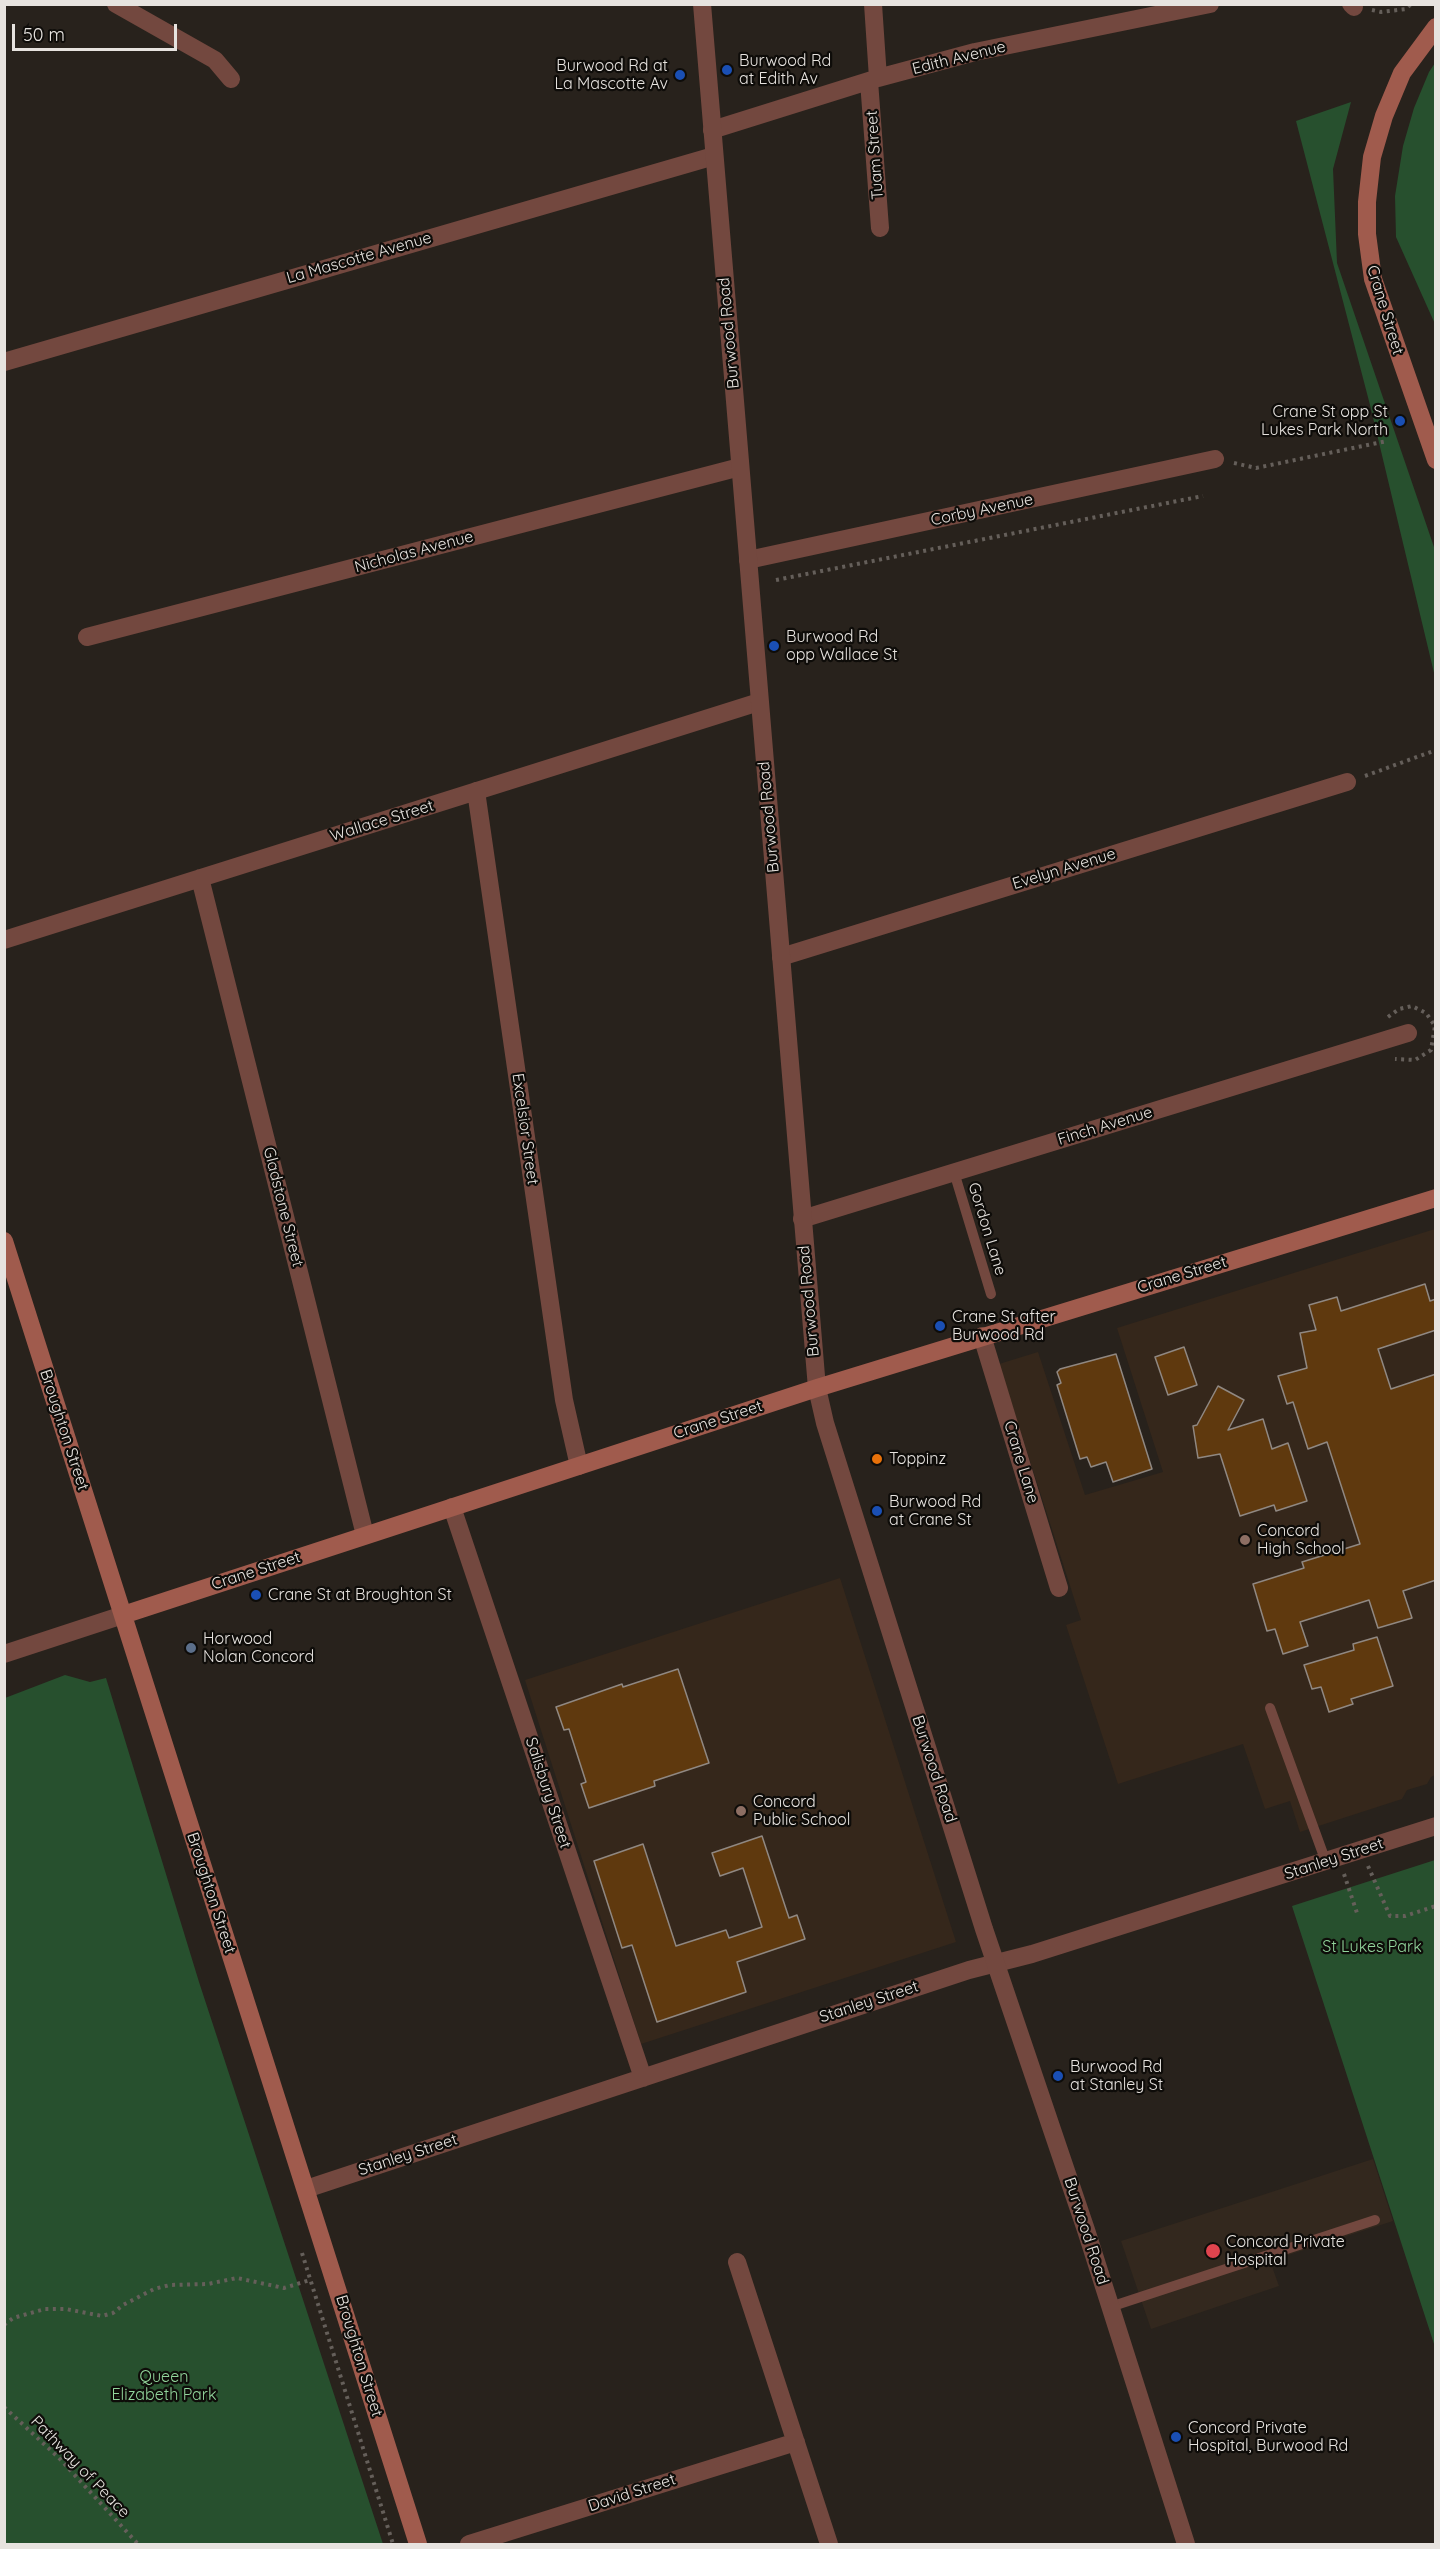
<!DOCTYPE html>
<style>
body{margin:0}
#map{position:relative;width:1440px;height:2549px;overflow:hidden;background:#28221c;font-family:Quicksand,sans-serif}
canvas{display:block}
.frame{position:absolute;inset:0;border:6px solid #e7e3df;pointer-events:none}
.scale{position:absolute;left:12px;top:24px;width:165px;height:27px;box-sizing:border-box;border:3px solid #e7e3df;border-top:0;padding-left:8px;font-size:18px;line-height:21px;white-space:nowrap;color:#e7e3df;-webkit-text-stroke:4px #0e0c09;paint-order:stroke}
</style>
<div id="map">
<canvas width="1440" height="2549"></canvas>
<div class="frame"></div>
<div class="scale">50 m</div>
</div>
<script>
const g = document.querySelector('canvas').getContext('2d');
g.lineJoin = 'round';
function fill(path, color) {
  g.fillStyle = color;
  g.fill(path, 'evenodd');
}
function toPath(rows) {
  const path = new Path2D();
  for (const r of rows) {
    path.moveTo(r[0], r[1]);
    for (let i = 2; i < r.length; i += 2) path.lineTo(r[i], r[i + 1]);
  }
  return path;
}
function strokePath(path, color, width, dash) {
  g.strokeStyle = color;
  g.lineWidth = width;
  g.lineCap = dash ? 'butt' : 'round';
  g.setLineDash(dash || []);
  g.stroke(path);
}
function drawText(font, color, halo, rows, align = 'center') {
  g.font = font + ' Quicksand,sans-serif';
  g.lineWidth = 4.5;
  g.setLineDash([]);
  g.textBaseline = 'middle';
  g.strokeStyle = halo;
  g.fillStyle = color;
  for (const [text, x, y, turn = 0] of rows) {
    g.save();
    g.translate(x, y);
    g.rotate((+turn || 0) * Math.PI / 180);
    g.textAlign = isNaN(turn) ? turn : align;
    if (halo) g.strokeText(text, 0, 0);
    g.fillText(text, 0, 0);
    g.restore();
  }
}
const built = toPath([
 [1373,2159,1393,2221,1270,2261,1279,2286,1151,2329,1121,2241]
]);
const education = toPath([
 [1435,1229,1435,1775,1431,1777,1427,1784,1407,1790,1402,1799,1300,1832,1290,1801,1265,1809,1243,1744,1118,1784,1066,1625,1081,1620,999,1364,1038,1352,1085,1495,1163,1472,1117,1328],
 [840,1578,956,1942,641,2044,525,1680]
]);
const green = toPath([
 [1435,63,1436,63,1435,324,1396,237,1395,196,1403,146,1414,108,1429,72],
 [1351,102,1333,169,1337,263,1435,550,1435,677,1370,405,1296,121],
 [65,1675,90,1682,106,1678,199,1982,383,2544,5,2544,5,1698],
 [1435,1860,1436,1860,1435,2347,1292,1906]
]);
const building = toPath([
 [1425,1284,1430,1301,1436,1299,1436,1330,1378,1349,1391,1389,1436,1374,1436,1580,1403,1591,1412,1618,1378,1628,1369,1600,1300,1622,1308,1646,1283,1654,1275,1629,1267,1631,1253,1584,1304,1568,1302,1562,1360,1544,1327,1442,1308,1449,1293,1402,1287,1404,1278,1376,1307,1368,1300,1333,1316,1330,1309,1305,1337,1297,1341,1311,1425,1284],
 [1184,1347,1197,1385,1168,1395,1155,1357,1184,1347],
 [1116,1354,1152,1469,1113,1482,1106,1462,1091,1467,1087,1457,1080,1459,1057,1385,1061,1383,1057,1372,1060,1369,1116,1354],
 [1218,1386,1244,1400,1228,1430,1263,1419,1272,1449,1288,1443,1307,1501,1276,1511,1274,1505,1240,1516,1220,1454,1198,1458,1193,1426,1197,1425,1218,1386],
 [1377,1637,1393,1686,1351,1699,1353,1704,1329,1712,1321,1687,1312,1689,1304,1665,1354,1650,1353,1644,1377,1637],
 [678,1669,709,1763,654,1781,655,1786,589,1808,581,1784,586,1782,569,1729,564,1730,556,1707,622,1684,623,1687,678,1669],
 [762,1836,789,1918,797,1915,805,1939,737,1962,746,1992,657,2022,632,1945,622,1948,594,1861,643,1844,676,1946,726,1930,729,1938,762,1927,743,1868,720,1876,712,1853,762,1836]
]);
const path = toPath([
 [1372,10,1381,12,1406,9,1411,4],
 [1234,463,1256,468,1387,441],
 [776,580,1203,496],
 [1365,776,1436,750],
 [1388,1017,1399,1009,1412,1006,1426,1013,1435,1026,1431,1050,1415,1060,1395,1059],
 [1368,1866,1390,1916,1405,1916,1436,1906],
 [1344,1874,1357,1913],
 [302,2253,393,2544],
 [4,2325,13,2318,45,2309,66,2309,102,2316,113,2313,123,2305,154,2289,170,2285,208,2284,237,2278,284,2288,310,2280],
 [4,2407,59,2458,138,2544]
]);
const service = toPath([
 [954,1172,991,1294],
 [1270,1708,1326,1862],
 [1110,2307,1375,2220]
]);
const minor = toPath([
 [116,4,215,60,231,79],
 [873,4,878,78],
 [1351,4,1354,7],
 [869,81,880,228],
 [712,130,878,78,975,52,1210,4],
 [4,362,714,156],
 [748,560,1215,459],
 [87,637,740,467],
 [476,791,564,1400,579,1466],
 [200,878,365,1535],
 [4,940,759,702],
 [781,957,1347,782],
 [802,1219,1408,1033],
 [982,1336,1059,1588],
 [452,1507,643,2078],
 [306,2189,969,1970,1032,1954,1436,1826],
 [737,2262,829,2544],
 [469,2544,796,2442]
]);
const tertiary = toPath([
 [702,4,817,1388,825,1423,984,1929,1086,2230,1186,2544],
 [4,1654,123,1615]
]);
const secondary = toPath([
 [1436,27,1402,73,1384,116,1372,157,1367,202,1367,234,1373,279,1436,460],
 [4,1241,418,2544],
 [123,1615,817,1388,1436,1198]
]);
const markers = [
 [727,70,6,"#1a4fb4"],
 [680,75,6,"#1a4fb4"],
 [1400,421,6,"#1a4fb4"],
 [774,646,6,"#1a4fb4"],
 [940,1326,6,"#1a4fb4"],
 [877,1459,6,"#e8710a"],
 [877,1511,6,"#1a4fb4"],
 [1245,1540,6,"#8d6e63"],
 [256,1595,6,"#1a4fb4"],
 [191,1648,6,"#5c6f8a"],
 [741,1811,6,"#8d6e63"],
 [1058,2076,6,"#1a4fb4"],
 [1213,2251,8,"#e0444e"],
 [1176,2437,6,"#1a4fb4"]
];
const streetNames = [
 ["Edith Avenue",959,58,-14],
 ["Tuam Street",875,155,-94],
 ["La Mascotte Avenue",359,258,-16],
 ["Crane Street",1385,310,73],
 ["Burwood Road",729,333,-95],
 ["Corby Avenue",982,510,-12],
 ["Nicholas Avenue",414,552,-15],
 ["Burwood Road",769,817,-95],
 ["Wallace Street",382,821,-17],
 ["Evelyn Avenue",1064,869,-17],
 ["Finch Avenue",1105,1126,-17],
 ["Excelsior Street",525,1129,82],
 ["Gladstone Street",283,1207,76],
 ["Gordon Lane",987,1229,73],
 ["Crane Street",1182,1275,-17],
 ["Burwood Road",809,1301,-95],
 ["Crane Street",718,1420,-18],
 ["Broughton Street",64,1430,72],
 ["Crane Lane",1021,1462,73],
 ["Crane Street",256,1571,-18],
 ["Burwood Road",934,1769,72],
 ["Salisbury Street",548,1793,72],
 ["Stanley Street",1334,1859,-18],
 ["Broughton Street",211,1893,72],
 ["Stanley Street",869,2002,-18],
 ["Stanley Street",408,2155,-18],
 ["Burwood Road",1086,2231,72],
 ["Broughton Street",359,2356,73],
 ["Pathway of Peace",80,2467,46],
 ["David Street",632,2493,-18]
];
const poiNames = [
 ["Burwood Rd",739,61],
 ["at Edith Av",739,79],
 ["Burwood Rd at",668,66,"right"],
 ["La Mascotte Av",668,84,"right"],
 ["Crane St opp St",1388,412,"right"],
 ["Lukes Park North",1388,430,"right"],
 ["Burwood Rd",786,637],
 ["opp Wallace St",786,655],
 ["Crane St after",952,1317],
 ["Burwood Rd",952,1335],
 ["Toppinz",889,1459],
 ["Burwood Rd",889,1502],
 ["at Crane St",889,1520],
 ["Concord",1257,1531],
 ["High School",1257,1549],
 ["Crane St at Broughton St",268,1595],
 ["Horwood",203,1639],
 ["Nolan Concord",203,1657],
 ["Concord",753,1802],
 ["Public School",753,1820],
 ["Burwood Rd",1070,2067],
 ["at Stanley St",1070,2085],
 ["Concord Private",1226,2242],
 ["Hospital",1226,2260],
 ["Concord Private",1188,2428],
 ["Hospital, Burwood Rd",1188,2446]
];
const parkNames = [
 ["St Lukes Park",1372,1947],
 ["Queen",164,2377],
 ["Elizabeth Park",164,2395]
];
fill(built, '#33281e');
fill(education, '#35271b');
fill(green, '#27502e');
fill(building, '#5f390e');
strokePath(building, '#908882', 1.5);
strokePath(path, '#655f5a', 4, [3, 4.5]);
strokePath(service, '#73483f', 10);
strokePath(minor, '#73483f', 18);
strokePath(tertiary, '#73483f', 18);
strokePath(secondary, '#a05b4d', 18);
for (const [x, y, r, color] of markers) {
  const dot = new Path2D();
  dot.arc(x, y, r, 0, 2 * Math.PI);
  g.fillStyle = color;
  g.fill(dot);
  strokePath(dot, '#0e0c09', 2);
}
drawText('16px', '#e7e3df', '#0e0c09', streetNames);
drawText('16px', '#e7e3df', '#0e0c09', poiNames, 'left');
drawText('16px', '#92d69c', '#0e0c09', parkNames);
</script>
